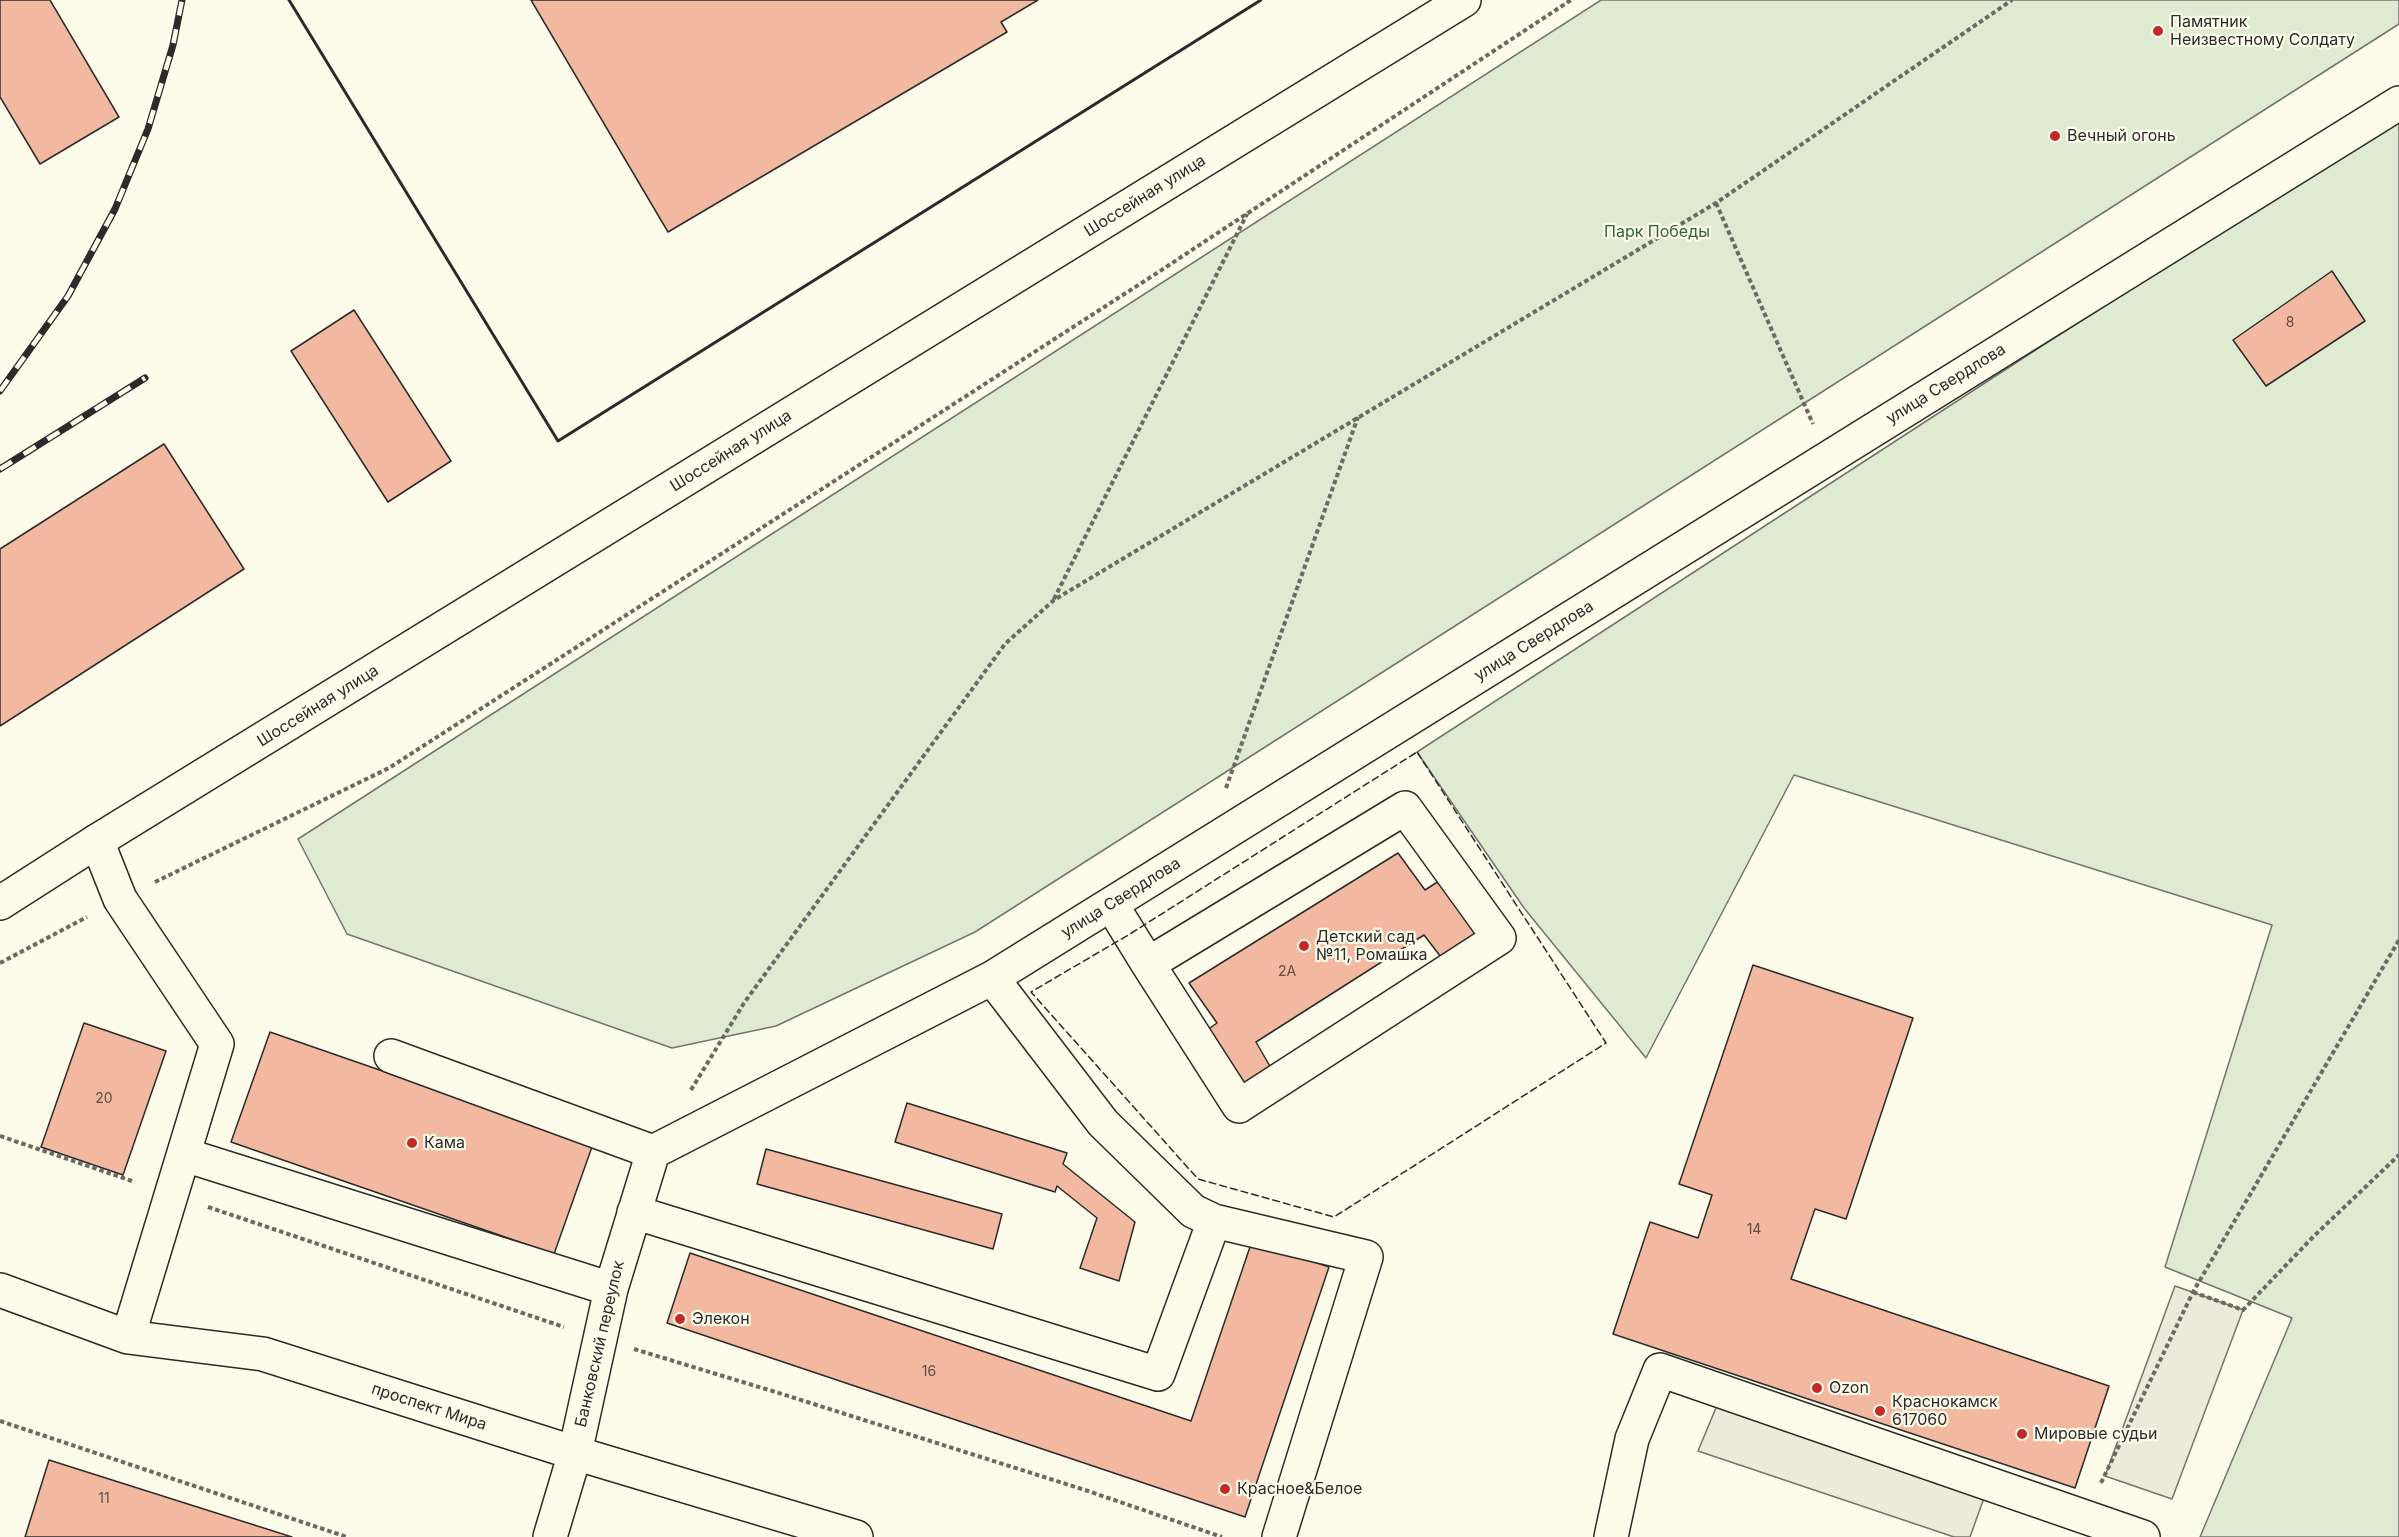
<!DOCTYPE html>
<meta charset="utf-8">
<style>
body{margin:0}
canvas{display:block;background:#fdfbea}
</style>
<canvas width="2399" height="1537"></canvas>
<script>
const g = document.querySelector('canvas').getContext('2d');
g.lineJoin = 'round';
function fill(path, color) {
  g.fillStyle = color;
  g.fill(path, 'evenodd');
}
function toPath(rows) {
  const path = new Path2D();
  for (const r of rows) {
    path.moveTo(r[0], r[1]);
    for (let i = 2; i < r.length; i += 2) path.lineTo(r[i], r[i + 1]);
  }
  return path;
}
function strokePath(path, color, width, dash) {
  g.strokeStyle = color;
  g.lineWidth = width;
  g.lineCap = dash ? 'butt' : 'round';
  g.setLineDash(dash || []);
  g.stroke(path);
}
function drawText(font, color, halo, rows, align = 'center') {
  g.font = font + ' Inter,sans-serif';
  g.lineWidth = 4.5;
  g.setLineDash([]);
  g.textBaseline = 'middle';
  g.strokeStyle = halo;
  g.fillStyle = color;
  for (const [text, x, y, turn = 0] of rows) {
    g.save();
    g.translate(x, y);
    g.rotate((+turn || 0) * Math.PI / 180);
    g.textAlign = isNaN(turn) ? turn : align;
    if (halo) g.strokeText(text, 0, 0);
    g.fillText(text, 0, 0);
    g.restore();
  }
}
const green = toPath([
 [1601,0,2399,0,2399,24,975,932,776,1026,672,1048,347,934,298,839,1601,0],
 [2399,119,2399,1537,2200,1537,2292,1318,2165,1267,2272,925,1794,775,1646,1058,1524,908,1417,752,2051,340,2399,119]
]);
const parking = toPath([
 [2175,1286,2243,1310,2172,1499,2105,1476,2175,1286],
 [1718,1403,1985,1495,1970,1537,1954,1537,1698,1451,1718,1403]
]);
const building = toPath([
 [0,0,50,0,119,117,40,164,0,97,0,0],
 [531,0,1038,0,1001,22,1007,32,668,232,531,0],
 [2332,271,2365,321,2266,386,2233,340,2332,271],
 [354,310,451,461,388,502,291,351,354,310],
 [164,444,244,569,0,726,0,549,164,444],
 [1398,853,1425,890,1439,881,1479,939,1444,961,1424,935,1256,1042,1271,1068,1246,1085,1207,1030,1217,1023,1189,983,1398,853],
 [1753,965,1913,1018,1846,1219,1815,1209,1791,1279,2109,1386,2075,1488,1613,1334,1650,1222,1698,1238,1712,1195,1679,1184,1753,965],
 [84,1023,166,1051,123,1175,41,1147,84,1023],
 [270,1032,593,1144,554,1254,231,1142,270,1032],
 [907,1103,1067,1153,1063,1164,1135,1222,1119,1281,1080,1268,1097,1218,1057,1186,1055,1192,895,1142,907,1103],
 [766,1149,1002,1214,993,1249,757,1184,766,1149],
 [1252,1241,1329,1267,1245,1517,667,1323,690,1253,1191,1421,1252,1241],
 [49,1460,292,1537,25,1537,49,1460]
]);
const path = toPath([
 [1716,203,1813,424],
 [1054,599,1247,214],
 [1226,788,1358,417],
 [155,882,389,768,1157,273,1571,0],
 [0,963,87,917],
 [691,1090,744,1003,1005,644,1054,600,1716,203,2012,0],
 [0,1136,135,1182],
 [208,1207,564,1327],
 [2193,1292,2243,1310,2313,1237,2399,1155],
 [634,1349,782,1394,1085,1490,1222,1537],
 [0,1421,347,1537],
 [2101,1483,2193,1292,2399,940]
]);
const minor = toPath([
 [97,841,120,899,217,1044,128,1337],
 [1111,904,1148,964,1239,1106,1499,938,1405,808,1148,964],
 [992,978,1103,1123,1193,1211,1214,1221,1366,1257,1279,1537],
 [391,1056,653,1152],
 [653,1152,992,978,2399,103],
 [185,1155,611,1289],
 [634,1212,1158,1374,1214,1221],
 [0,1290,128,1337,263,1354,575,1453,856,1537],
 [550,1537,575,1453,611,1289,653,1152],
 [1611,1537,1632,1439,1660,1370,2143,1537]
]);
const major = toPath([
 [0,903,97,841,1464,0]
]);
const rail = toPath([
 [0,391,68,296,115,209,148,129,173,45,182,0],
 [0,469,145,378]
]);
const fence = toPath([
 [1417,752,1606,1043,1334,1217,1198,1179,1031,992,1130,934,1417,752]
]);
const wall = toPath([
 [289,0,558,441,1261,0]
]);
const markers = [
 [2158,31,6,"#c62828"],
 [2055,136,6,"#c62828"],
 [1304,946,6,"#c62828"],
 [412,1143,6,"#c62828"],
 [680,1319,6,"#c62828"],
 [1817,1388,6,"#c62828"],
 [1880,1411,6,"#c62828"],
 [2022,1434,6,"#c62828"],
 [1225,1489,6,"#c62828"]
];
const numberNames = [
 ["8",2290,323],
 ["2А",1287,972],
 ["20",104,1099],
 ["14",1754,1230],
 ["16",929,1372],
 ["11",104,1499]
];
const poiNames = [
 ["Памятник",2170,22],
 ["Неизвестному Солдату",2170,40],
 ["Вечный огонь",2067,136],
 ["Детский сад",1316,937],
 ["№11, Ромашка",1316,955],
 ["Кама",424,1143],
 ["Элекон",692,1319],
 ["Ozon",1829,1388],
 ["Краснокамск",1892,1402],
 ["617060",1892,1420],
 ["Мировые судьи",2034,1434],
 ["Красное&Белое",1237,1489]
];
const streetNames = [
 ["Шоссейная улица",1145,196,-32],
 ["улица Свердлова",1946,384,-32],
 ["Шоссейная улица",731,451,-32],
 ["улица Свердлова",1534,641,-32],
 ["Шоссейная улица",318,706,-32],
 ["улица Свердлова",1121,898,-32],
 ["Банковский переулок",600,1344,-77],
 ["проспект Мира",429,1407,18]
];
const parkNames = [
 ["Парк Победы",1657,232]
];
fill(green, '#deebd1');
strokePath(green, '#74746e', 1.5);
fill(parking, '#eceadb');
strokePath(parking, '#74746e', 1.5);
fill(building, '#f2b8a0');
strokePath(building, '#2b2b2b', 1.5);
strokePath(minor, '#2b2b2b', 36);
strokePath(major, '#2b2b2b', 36);
strokePath(path, '#6a6964', 4, [4.5, 3]);
strokePath(minor, '#fdfbea', 33);
strokePath(major, '#fdfbea', 33);
strokePath(rail, '#2b2b2b', 7);
strokePath(rail, '#fdfbea', 4.5, [14]);
strokePath(fence, '#2b2b2b', 1.5, [8, 3]);
strokePath(wall, '#2b2b2b', 3);
for (const [x, y, r, color] of markers) {
  const dot = new Path2D();
  dot.arc(x, y, r, 0, 2 * Math.PI);
  g.fillStyle = color;
  g.fill(dot);
  strokePath(dot, '#fdfbea', 2);
}
drawText('14px', '#5d4e48', null, numberNames);
drawText('16px', '#2b2b2b', '#fdfbea', poiNames, 'left');
drawText('16px', '#2b2b2b', '#fdfbea', streetNames);
drawText('16px', '#34623c', '#fdfbea', parkNames);
</script>
